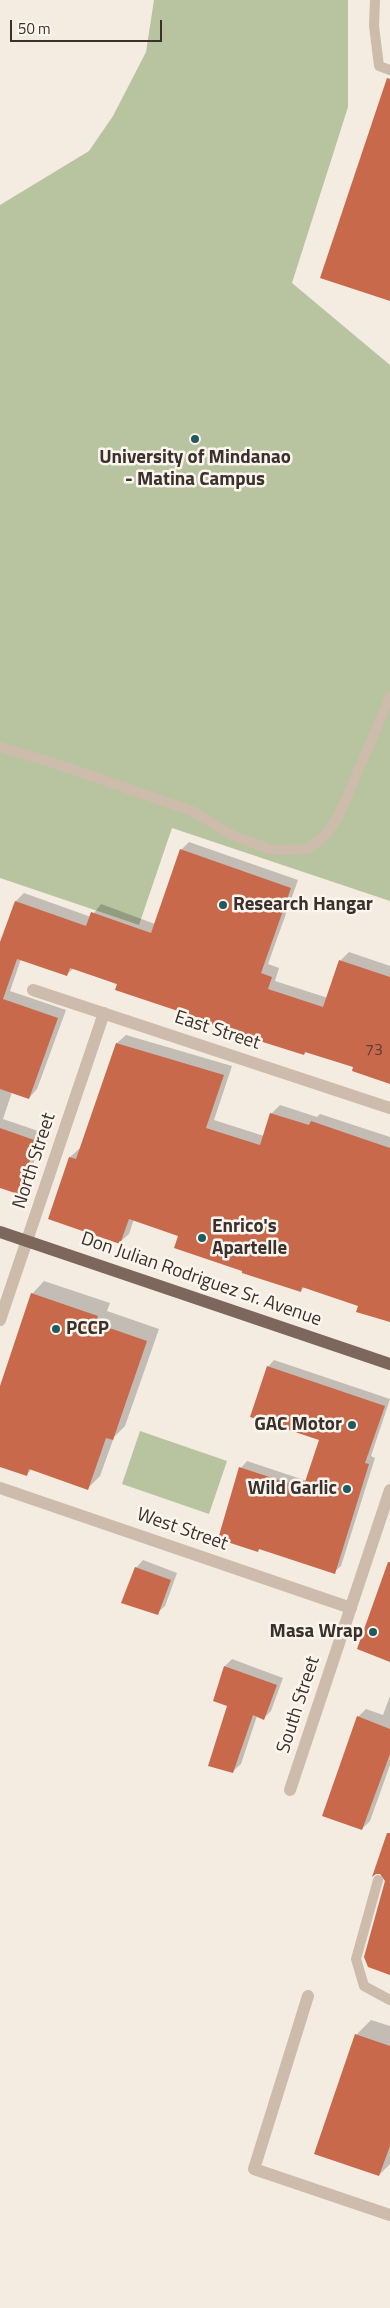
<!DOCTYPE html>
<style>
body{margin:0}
#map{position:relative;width:390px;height:2308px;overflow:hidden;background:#f4ebe1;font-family:"Titillium Web",sans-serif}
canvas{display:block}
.scale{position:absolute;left:10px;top:20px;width:152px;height:22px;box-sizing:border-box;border:2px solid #3b302b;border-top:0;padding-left:6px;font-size:15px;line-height:18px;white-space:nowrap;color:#3b302b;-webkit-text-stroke:4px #fbf5ee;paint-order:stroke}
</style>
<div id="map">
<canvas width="390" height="2308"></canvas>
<div class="scale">50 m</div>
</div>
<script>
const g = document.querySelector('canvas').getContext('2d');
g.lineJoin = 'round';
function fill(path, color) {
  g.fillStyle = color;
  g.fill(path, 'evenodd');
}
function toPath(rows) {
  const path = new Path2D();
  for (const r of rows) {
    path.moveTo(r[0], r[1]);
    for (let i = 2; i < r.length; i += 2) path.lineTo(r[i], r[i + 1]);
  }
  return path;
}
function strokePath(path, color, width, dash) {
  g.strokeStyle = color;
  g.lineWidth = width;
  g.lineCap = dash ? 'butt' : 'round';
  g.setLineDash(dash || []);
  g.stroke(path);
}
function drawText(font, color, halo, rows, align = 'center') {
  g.font = font + ' "Titillium Web",sans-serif';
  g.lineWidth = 5;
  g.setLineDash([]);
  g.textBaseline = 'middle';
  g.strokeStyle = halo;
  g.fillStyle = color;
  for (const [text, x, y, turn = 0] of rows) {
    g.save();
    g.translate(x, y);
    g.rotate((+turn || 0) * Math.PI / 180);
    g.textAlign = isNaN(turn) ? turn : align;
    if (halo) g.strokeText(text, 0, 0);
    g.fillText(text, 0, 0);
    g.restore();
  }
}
const green = toPath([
 [154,0,348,0,348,107,292,283,390,365,390,901,172,828,139,925,0,878,0,205,89,151,113,116,146,52],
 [140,1431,227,1461,209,1514,122,1484]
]);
const shadow = toPath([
 [189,842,298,880,268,964,279,968,275,981,328,998,341,960,349,952,390,966,390,1083,354,1067,307,1051,304,1054,207,1019,74,968,66,975,21,959,10,991,66,1010,37,1089,29,1098,12,1092,3,1119,44,1133,26,1184,18,1192,0,1186,0,946,16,901,24,893,91,917,101,904,155,924,181,850],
 [126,1035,232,1066,214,1120,264,1136,271,1114,280,1105,317,1117,320,1114,390,1137,390,1321,360,1305,305,1287,300,1291,180,1235,134,1219,129,1234,120,1242,49,1218,70,1157,79,1149,81,1149,117,1043],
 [44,1281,110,1303,107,1311,159,1329,125,1426,114,1437,100,1476,88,1488,32,1469,26,1475,0,1465,0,1390,32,1294],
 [274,1360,390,1399,371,1456,375,1458,341,1566,334,1572,241,1468,247,1461,307,1481,321,1439,268,1367],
 [143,1560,177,1573,165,1606,157,1613,136,1568],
 [232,1659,283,1678,271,1711,264,1718,257,1716,241,1764,233,1771,225,1666],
 [390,1696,390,1765,370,1821,362,1829,358,1717,366,1709,383,1715],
 [371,2020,390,2026,390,2164,379,2175,356,2035]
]);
const building = toPath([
 [387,78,390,79,390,301,320,278],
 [180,849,291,888,261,973,272,977,268,989,323,1007,339,960,390,977,390,1084,352,1071,353,1067,305,1052,304,1055,250,1038,205,1022,205,1020,115,990,117,984,70,968,67,976,17,959,3,999,58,1018,29,1099,0,1089,0,942,15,901,86,926,91,912,151,933],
 [116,1043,224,1075,206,1128,260,1145,270,1113,309,1125,311,1121,390,1148,390,1322,356,1312,358,1306,302,1287,301,1292,242,1273,242,1271,174,1248,178,1236,129,1219,120,1244,48,1219,69,1157,76,1159],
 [0,1128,37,1141,18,1194,0,1188],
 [31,1293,98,1316,95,1323,147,1341,113,1440,106,1438,88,1490,29,1469,27,1476,0,1467,0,1386],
 [267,1366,385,1406,365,1463,369,1464,335,1574,259,1549,258,1552,218,1539,239,1467,303,1488,319,1440,250,1417],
 [388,1562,390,1562,390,1662,357,1649],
 [135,1567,171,1580,158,1615,121,1603],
 [224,1666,277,1685,264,1720,253,1715,233,1773,208,1766,227,1706,213,1701],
 [357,1716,390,1729,390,1754,362,1830,322,1816],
 [387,1833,390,1833,390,1975,368,1967,364,1957,385,1881,380,1874,376,1874,372,1877],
 [355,2034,390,2046,390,2146,379,2176,314,2154]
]);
const service = toPath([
 [375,0,374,26,379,66,390,70],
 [0,747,60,765,192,811,232,835,272,850,307,849,325,836,339,815,390,697],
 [378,1880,356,1959,364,1986,390,2000]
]);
const minor = toPath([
 [33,990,390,1108],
 [0,1320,104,1013],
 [0,1488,351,1608],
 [290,1790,390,1490],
 [308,1996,254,2169,390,2215]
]);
const primary = toPath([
 [0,1232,390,1364]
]);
const markers = [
 [195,439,5,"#1f5a5e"],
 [223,905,5,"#1f5a5e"],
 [202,1238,5,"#1f5a5e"],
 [56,1329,5,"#1f5a5e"],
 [352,1425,5,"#1f5a5e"],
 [347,1489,5,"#1f5a5e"],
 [373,1632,5,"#1f5a5e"]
];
const numberNames = [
 ["73",374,1051]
];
const poiNames = [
 ["University of Mindanao",195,458,"center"],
 ["- Matina Campus",195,480,"center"],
 ["Research Hangar",233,905],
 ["Enrico's",212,1227],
 ["Apartelle",212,1249],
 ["PCCP",66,1329],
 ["GAC Motor",342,1425,"right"],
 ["Wild Garlic",337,1489,"right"],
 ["Masa Wrap",363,1632,"right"]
];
const streetNames = [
 ["East Street",217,1031,18],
 ["North Street",35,1161,-72],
 ["Don Julian Rodriguez Sr. Avenue",201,1280,19],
 ["West Street",182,1530,19],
 ["South Street",299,1705,-72]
];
fill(green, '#b8c4a0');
fill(shadow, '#0003');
fill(building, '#c8694b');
strokePath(service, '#cdbbac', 10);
strokePath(minor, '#cdbbac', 12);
strokePath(primary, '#7d675c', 12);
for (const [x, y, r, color] of markers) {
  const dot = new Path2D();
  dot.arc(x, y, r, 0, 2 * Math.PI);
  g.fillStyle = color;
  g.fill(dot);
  strokePath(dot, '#fbf5ee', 2);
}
drawText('16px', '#5e3e33', null, numberNames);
drawText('bold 19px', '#3b302b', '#fbf5ee', poiNames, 'left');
drawText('19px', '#3b302b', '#fbf5ee', streetNames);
</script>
